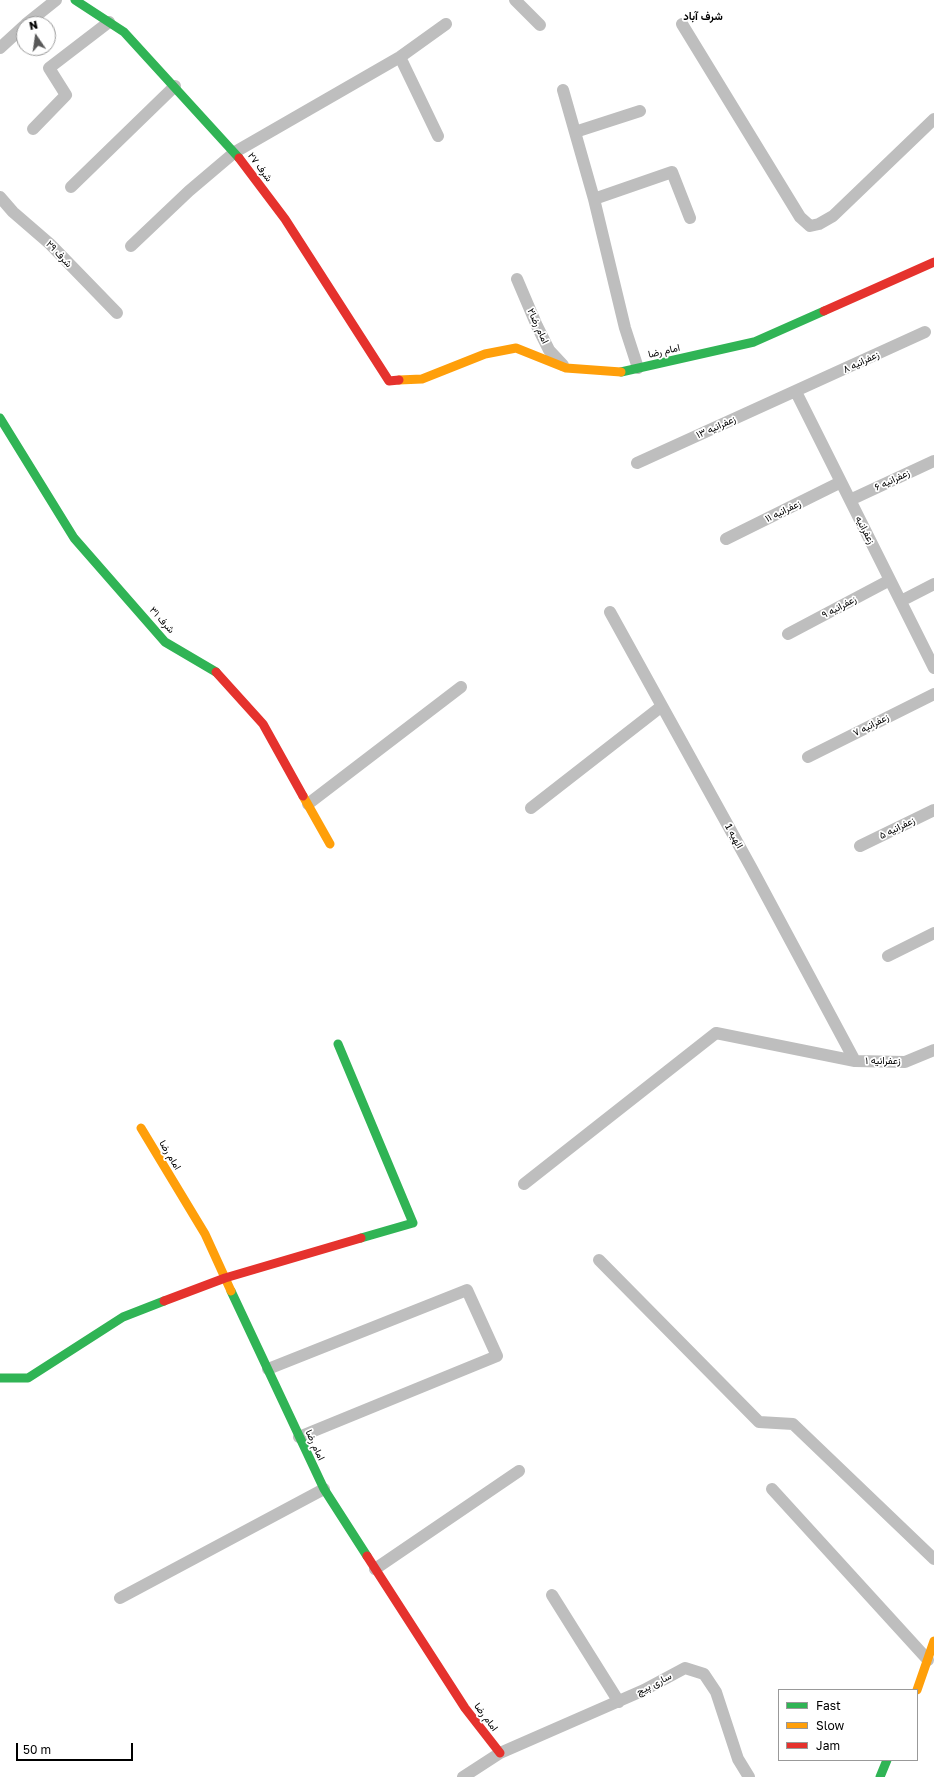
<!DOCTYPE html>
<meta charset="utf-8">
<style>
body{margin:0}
#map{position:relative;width:934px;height:1777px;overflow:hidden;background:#fff;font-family:"Golos Text",sans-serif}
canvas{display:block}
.legend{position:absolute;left:778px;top:1689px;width:140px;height:72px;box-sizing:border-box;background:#fff;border:1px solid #999;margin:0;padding:5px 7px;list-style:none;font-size:12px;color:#000}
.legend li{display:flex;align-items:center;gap:8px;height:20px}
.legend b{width:20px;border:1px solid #999}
.north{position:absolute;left:16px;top:16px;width:40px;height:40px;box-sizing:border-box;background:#fff;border:1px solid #999;border-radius:50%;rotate:347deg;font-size:11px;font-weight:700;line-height:16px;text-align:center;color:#000}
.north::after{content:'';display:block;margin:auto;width:14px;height:18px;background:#595959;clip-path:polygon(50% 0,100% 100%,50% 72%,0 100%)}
.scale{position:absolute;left:16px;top:1743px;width:117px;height:18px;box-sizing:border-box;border:2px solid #000;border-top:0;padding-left:5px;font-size:12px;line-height:14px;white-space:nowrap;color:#000;-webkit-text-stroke:3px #fff;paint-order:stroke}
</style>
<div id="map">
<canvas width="934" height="1777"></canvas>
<ul class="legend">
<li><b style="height:5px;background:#30b455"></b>Fast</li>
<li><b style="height:5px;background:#ff9f0a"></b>Slow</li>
<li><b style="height:5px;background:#e5322d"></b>Jam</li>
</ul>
<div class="north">N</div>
<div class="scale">50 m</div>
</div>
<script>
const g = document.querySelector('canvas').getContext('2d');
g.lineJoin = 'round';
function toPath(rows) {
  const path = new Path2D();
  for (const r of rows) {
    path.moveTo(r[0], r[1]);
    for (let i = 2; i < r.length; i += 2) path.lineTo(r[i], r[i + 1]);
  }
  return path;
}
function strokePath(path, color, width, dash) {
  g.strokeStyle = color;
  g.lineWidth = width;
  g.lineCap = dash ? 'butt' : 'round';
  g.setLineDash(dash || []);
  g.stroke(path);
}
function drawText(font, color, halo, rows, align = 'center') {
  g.font = font + ' "Golos Text",Vazirmatn,sans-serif';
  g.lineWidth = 3.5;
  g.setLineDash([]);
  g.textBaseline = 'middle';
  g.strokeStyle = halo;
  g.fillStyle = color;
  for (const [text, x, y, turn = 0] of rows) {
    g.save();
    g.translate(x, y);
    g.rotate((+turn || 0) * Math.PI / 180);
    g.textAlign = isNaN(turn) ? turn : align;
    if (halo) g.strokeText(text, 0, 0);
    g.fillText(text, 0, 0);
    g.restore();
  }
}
const street = toPath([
 [515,0,540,25],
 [26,24,56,0],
 [682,24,800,217,810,226,819,224,833,216,934,119],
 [0,48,24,26],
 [400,57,438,136],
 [563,90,594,199,625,328,638,368],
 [33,129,66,95,49,68,109,22],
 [575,132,640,111],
 [71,187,175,86],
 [0,197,13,212,50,244,117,313],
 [594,199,672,172,690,218],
 [131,246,189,191,235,152,400,57,446,24],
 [517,279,537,326,549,350,563,365],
 [796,392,934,668],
 [637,463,925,332],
 [850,500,934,461],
 [726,539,841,482],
 [901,601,934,584],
 [610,612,752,869,855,1061],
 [788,634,890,580],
 [808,757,934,694],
 [308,804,461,687],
 [531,808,662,706],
 [860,846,934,810],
 [888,956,934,933],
 [524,1184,716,1033,855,1061,905,1062,934,1050],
 [599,1260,759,1422,793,1424,934,1559],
 [268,1369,467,1290,497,1356,299,1437],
 [772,1489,928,1660],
 [375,1569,519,1471],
 [552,1595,619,1702],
 [120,1598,324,1489],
 [463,1777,500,1753,644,1690,685,1668,704,1674,716,1692,738,1759,749,1777]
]);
const fast = toPath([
 [75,0,124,32,239,158],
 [621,372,754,342,824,311],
 [0,418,74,538,165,642,216,672],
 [338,1044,413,1223,361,1238],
 [231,1291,324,1489,367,1556],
 [0,1378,28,1378,123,1317,164,1301],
 [880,1777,887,1760]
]);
const slow = toPath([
 [399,380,422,379,485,354,516,348,566,368,621,372],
 [303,796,330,844],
 [141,1128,205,1234,231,1291],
 [917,1690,934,1641]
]);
const jam = toPath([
 [239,158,285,219,389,381,399,380],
 [824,311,934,262],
 [216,672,263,724,303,796],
 [164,1301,225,1278,361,1238],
 [367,1556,465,1708,500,1753]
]);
const streetNames = [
 ["شرف ۲۷",260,167,53],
 ["شرف ۲۹",59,254,46],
 ["امام رضا۲",538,326,65],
 ["امام رضا",664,351,-13],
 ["زعفرانیه ۸",861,362,-25],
 ["زعفرانیه ۱۳",716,427,-24],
 ["زعفرانیه ۶",892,480,-25],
 ["زعفرانیه ۱۱",783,511,-26],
 ["زعفرانیه",865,530,63],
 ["زعفرانیه ۹",839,607,-28],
 ["شرف ۳۱",162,620,48],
 ["زعفرانیه ۷",871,725,-27],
 ["زعفرانیه ۵",897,828,-26],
 ["الهیه 1",734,836,61],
 ["زعفرانیه ۱",883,1061],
 ["امام رضا",170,1155,59],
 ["امام رضا",315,1445,65],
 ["ساری پیچ",654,1684,-27],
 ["امام رضا",486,1717,53]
];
const neighbourhoodNames = [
 ["شرف آباد",703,17]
];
strokePath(street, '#bebebe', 12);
strokePath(fast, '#30b455', 9);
strokePath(slow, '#ff9f0a', 9);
strokePath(jam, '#e5322d', 9);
drawText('10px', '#000', '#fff', streetNames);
drawText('bold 11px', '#000', '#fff', neighbourhoodNames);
</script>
